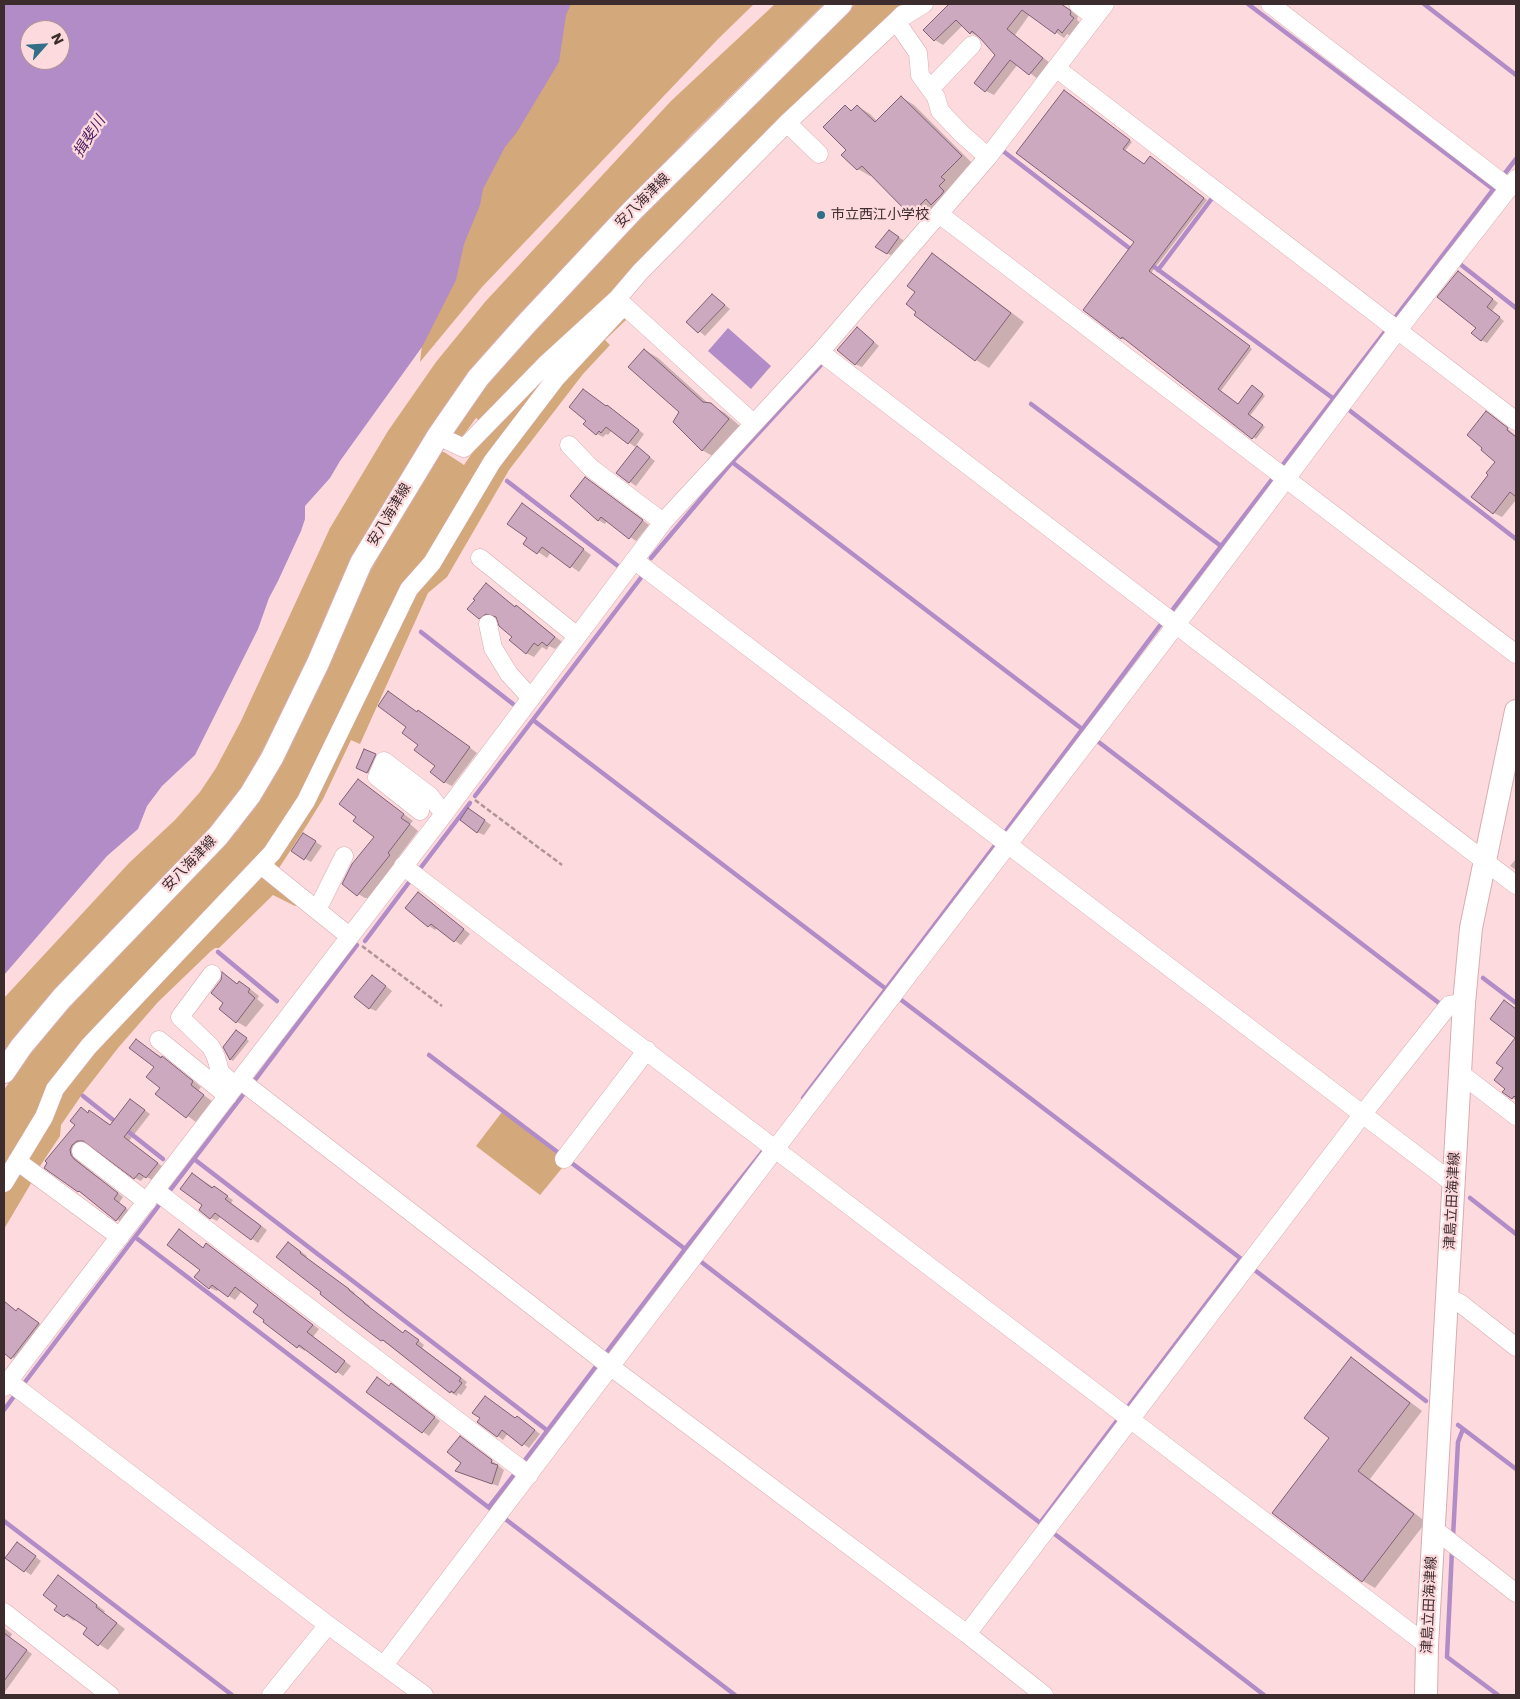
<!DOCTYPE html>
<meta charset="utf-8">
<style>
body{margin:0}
#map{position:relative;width:1520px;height:1699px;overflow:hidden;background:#fddadd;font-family:Poppins,sans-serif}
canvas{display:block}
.frame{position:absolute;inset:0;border:5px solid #3d2c2e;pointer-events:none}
.north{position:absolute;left:20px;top:20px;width:50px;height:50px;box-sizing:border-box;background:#fddadd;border:1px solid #b09497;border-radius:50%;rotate:64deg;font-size:14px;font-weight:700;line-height:20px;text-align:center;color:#3d2c2e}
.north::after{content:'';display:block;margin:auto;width:18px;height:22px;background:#326e85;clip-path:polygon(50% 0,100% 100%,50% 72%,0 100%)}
</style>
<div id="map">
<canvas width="1520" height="1699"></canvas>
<div class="frame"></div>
<div class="north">N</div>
</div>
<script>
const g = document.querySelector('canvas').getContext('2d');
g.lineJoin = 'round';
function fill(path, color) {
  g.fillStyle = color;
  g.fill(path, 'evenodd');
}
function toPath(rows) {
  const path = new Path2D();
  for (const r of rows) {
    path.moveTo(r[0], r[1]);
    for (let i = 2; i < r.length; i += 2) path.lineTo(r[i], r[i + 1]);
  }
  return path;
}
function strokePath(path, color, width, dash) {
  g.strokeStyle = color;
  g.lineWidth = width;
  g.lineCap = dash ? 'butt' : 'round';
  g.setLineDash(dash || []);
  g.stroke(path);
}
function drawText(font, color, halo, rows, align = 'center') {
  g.font = font + ' Poppins,"Noto Sans JP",sans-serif';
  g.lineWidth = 4.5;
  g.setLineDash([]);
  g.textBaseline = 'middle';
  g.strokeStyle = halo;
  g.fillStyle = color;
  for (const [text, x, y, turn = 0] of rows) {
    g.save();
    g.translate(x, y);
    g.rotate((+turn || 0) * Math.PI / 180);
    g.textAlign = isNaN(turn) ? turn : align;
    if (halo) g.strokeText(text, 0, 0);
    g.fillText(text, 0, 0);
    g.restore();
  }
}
const green = toPath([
 [489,4,754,4,718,39,482,287,420,362,427,301],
 [775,4,824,4,691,135,523,312,353,561,286,704,255,765,228,809,4,1056,4,998,129,863,175,820,200,792,216,768,241,721,330,528,388,431,436,362,485,302,671,101],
 [855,4,908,4,483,423,476,418,460,440,450,434,509,357,706,147],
 [628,318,605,340,610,345,583,374,509,470,447,577,428,593,360,744,351,740,323,799,307,825,279,868,271,868,400,616,495,465,559,382,617,321],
 [576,345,489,459,339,725,273,845,88,1042,4,1175,4,1090,26,1057,68,1009,239,829,268,782,303,715,370,572,390,535,440,452,444,452,464,465,490,427],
 [263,877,302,904,295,906,273,895,219,948,215,948,211,951,158,1002,118,1048,83,1093,61,1125,60,1136,38,1169,27,1162,65,1086,96,1049,257,879],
 [502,1112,567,1162,540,1195,476,1146],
 [20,1172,33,1180,4,1229,4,1193,15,1174]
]);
const water = toPath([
 [4,4,571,4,566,15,559,62,517,132,505,147,483,189,480,205,464,244,456,280,422,347,340,461,330,478,305,506,305,519,301,531,278,581,269,598,258,629,195,755,162,786,147,806,138,829,107,856,4,975],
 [30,30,60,30,60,60,30,60],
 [728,328,771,366,751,389,708,351]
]);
const shadow = toPath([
 [951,4,987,4,998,15,1006,4,1061,4,1078,16,1077,20,1081,23,1071,36,1067,34,1064,38,1030,14,1015,35,1050,63,1038,79,1018,64,994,95,986,91,997,55,980,36,979,37,971,33,963,25,943,45,935,40,925,30],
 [1068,94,1132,142,1125,151,1144,165,1153,159,1207,200,1151,273,1252,349,1220,392,1238,406,1255,389,1265,396,1250,416,1265,427,1256,439,1126,338,1124,340,1121,338,1136,242],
 [901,97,914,105,973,164,953,184,956,188,923,221,911,214,872,175,870,176,858,169,848,150,845,106,853,111,857,106,870,114,877,121],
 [889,231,911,245,900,261,877,247],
 [932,255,946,263,1024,322,989,368,976,360,916,292],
 [1458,272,1498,303,1492,311,1504,321,1487,343,1481,340],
 [713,295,730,309,705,336,688,322],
 [863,333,879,346,862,367,855,364],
 [645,350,658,358,709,404,725,413,742,428,716,458,702,450],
 [607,406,644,434,635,447,612,430,608,435,606,434,603,437,597,434,587,420],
 [1494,417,1516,436,1516,467,1514,469,1516,471,1516,500,1502,517,1494,513,1490,474,1497,461],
 [643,452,655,461,636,486,617,473],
 [592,482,649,525,636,541,607,521,605,524,598,520],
 [522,504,591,555,579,572,551,552,547,558,525,543,529,538],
 [486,585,516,607,524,611,562,642,555,649,549,646,547,650,542,647,534,657,526,653,497,618,495,617,488,622,480,618],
 [418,713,427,716,477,753,452,786,444,782,436,765],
 [365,750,378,757,370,774,357,768],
 [359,780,413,821,410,824,418,831,397,859,399,861,369,898,365,898,355,892,376,836,358,816],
 [475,813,491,825,484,835,477,832],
 [310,838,322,846,311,862,304,858],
 [1516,859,1516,870,1510,866],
 [424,897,470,934,461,945,437,928,435,930,429,926,407,908],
 [223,974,238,984,239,982,249,988,259,996,257,999,264,1005,246,1027,237,1022,225,1003,222,980],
 [378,980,392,991,376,1011,369,1008],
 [239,1033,249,1041,233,1061,230,1059],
 [1516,1038,1516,1100,1504,1092,1507,1089,1505,1068,1498,1063],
 [137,1041,171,1063,201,1087,198,1091,212,1101,196,1122,157,1094,161,1088,155,1067],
 [131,1100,150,1114,129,1141,163,1167,152,1180,145,1176,141,1181,135,1178,90,1143,84,1144,76,1153,77,1160,123,1197,119,1203,131,1212,122,1223,46,1167,89,1114,111,1126],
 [193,1174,233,1200,231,1203,267,1230,258,1243,221,1216,217,1221,211,1218],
 [186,1235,204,1248,207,1245,214,1249,319,1329,313,1337,351,1366,343,1376,306,1349,305,1351,298,1347,265,1322,260,1305,242,1291,235,1300,219,1289,217,1291,210,1288],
 [295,1247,307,1256,306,1258,355,1293,354,1294,370,1306,369,1307,404,1334,412,1335,424,1345,422,1348,467,1382,465,1385,467,1387,461,1395,458,1393,457,1396,450,1392,322,1294,323,1292],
 [4,1301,17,1311,19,1309,27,1314,47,1329,21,1363,4,1351,4,1343,8,1338,4,1335],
 [1351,1359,1363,1366,1422,1411,1370,1479,1426,1522,1375,1588,1363,1581,1273,1513,1331,1438],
 [390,1387,397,1388,440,1421,429,1436,367,1392],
 [516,1419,523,1421,540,1434,529,1448,508,1433,503,1440,479,1422],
 [466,1441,504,1470,498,1486,457,1471,462,1463],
 [23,1547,41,1561,31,1575,6,1558],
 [58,1577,105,1611,104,1613,125,1629,108,1650,84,1634,89,1628,76,1619,74,1621,56,1609,59,1606],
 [4,1628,12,1634,10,1638,32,1654,4,1693]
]);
const stream = toPath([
 [1248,4,1493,189],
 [1424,4,1516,75],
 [1003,151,1133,251],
 [1502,177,1516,159],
 [1149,263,1334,399],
 [1460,264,1516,308],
 [1158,270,1213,197],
 [1394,319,1495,187],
 [1031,404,1221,546],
 [1349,410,1516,539],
 [732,462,1086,732],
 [1281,467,1387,329],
 [507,481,618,566],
 [651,558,732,462,821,365],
 [1170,613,1273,478],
 [421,632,513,704],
 [533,720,886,989],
 [1096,740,1439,1003],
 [475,796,643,575],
 [1003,835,1161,624],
 [419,870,470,803],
 [365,941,410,881],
 [218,952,277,1001],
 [1483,978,1516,1003],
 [900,999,1244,1261],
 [429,1055,560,1154],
 [252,1084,357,945],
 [83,1096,117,1123],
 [803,1098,996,844],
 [125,1129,163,1159],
 [194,1159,548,1431],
 [569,1161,685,1249],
 [168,1193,243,1095],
 [1470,1198,1516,1234],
 [135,1237,492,1510],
 [700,1261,1043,1525],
 [1252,1268,1426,1401],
 [606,1353,685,1249,764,1150],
 [22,1386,160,1204],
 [1127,1408,1240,1259],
 [4,1410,15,1395],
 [1458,1425,1516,1469],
 [522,1464,597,1365],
 [489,1507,514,1475],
 [504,1518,735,1695],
 [4,1521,232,1695],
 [1040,1523,1119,1418],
 [1052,1532,1264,1695],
 [1453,1537,1458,1442,1463,1429],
 [1452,1550,1447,1657,1498,1695]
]);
const building = toPath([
 [949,4,1061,4,1070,10,1071,12,1070,15,1074,18,1062,33,1058,29,1055,34,1022,10,1007,29,1043,58,1029,75,1010,60,985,92,974,83,995,55,980,38,972,31,970,34,956,20,934,41,923,30,949,4],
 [1064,90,1130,140,1123,149,1144,164,1150,156,1204,198,1149,271,1250,346,1218,389,1238,404,1252,385,1263,394,1248,414,1263,425,1252,439,1122,337,1121,339,1083,310,1134,242,1016,153,1064,90],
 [901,96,962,156,941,177,945,180,939,186,944,191,942,194,931,205,926,199,910,215,862,166,857,170,841,155,846,150,823,127,845,105,851,111,857,105,875,122,901,96],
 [889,230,899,237,887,254,875,247,889,230],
 [932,253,1011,313,975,361,914,315,916,312,906,304,915,292,907,286,932,253],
 [1458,271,1493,299,1487,307,1500,317,1481,341,1471,333,1476,328,1437,297,1458,271],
 [712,294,725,305,698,333,686,322,712,294],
 [857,327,874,342,855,365,837,350,857,327],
 [644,349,703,402,711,403,729,419,702,451,673,422,679,412,628,367,644,349],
 [583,389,606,406,607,405,639,430,628,444,606,427,601,433,599,431,596,435,583,424,586,421,569,407,583,389],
 [1486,411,1508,428,1507,430,1516,437,1516,497,1510,492,1493,514,1471,497,1488,475,1486,473,1495,462,1481,450,1482,448,1467,435,1486,411],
 [637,446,650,457,629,483,616,473,637,446],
 [585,477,643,520,629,539,601,517,598,521,570,496,585,477],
 [522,503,584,549,570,568,542,547,537,554,523,544,527,538,507,524,522,503],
 [486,583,515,607,516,605,555,637,547,646,542,642,538,646,534,643,526,654,509,640,512,637,499,626,496,617,486,614,479,619,467,609,475,600,473,599,486,583],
 [388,691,417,712,418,710,470,747,444,783,430,772,435,766,414,750,418,745,402,733,406,727,378,706,388,691],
 [364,749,376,754,367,773,356,768,364,749],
 [358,779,404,814,401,818,410,824,388,853,390,855,357,896,342,884,352,864,374,837,353,821,356,817,339,804,358,779],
 [468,808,485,820,477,833,460,820,468,808],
 [303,833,316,841,304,860,291,851,303,833],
 [418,892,464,929,454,942,431,924,428,927,405,908,418,892],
 [222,972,237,984,239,981,250,989,248,992,255,998,236,1023,219,1009,223,1003,211,993,221,980,222,972],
 [372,975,386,986,369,1009,354,997,372,975],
 [1504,1000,1516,1009,1516,1098,1514,1096,1512,1099,1502,1092,1505,1089,1494,1080,1503,1068,1496,1063,1515,1038,1490,1019,1504,1000],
 [236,1030,247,1038,230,1060,223,1047,236,1030],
 [136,1039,161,1058,162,1056,193,1081,191,1085,204,1095,186,1118,155,1094,160,1088,146,1077,154,1067,129,1048,136,1039],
 [130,1099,145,1110,124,1137,158,1163,146,1178,139,1173,134,1179,83,1141,77,1141,72,1145,70,1150,71,1155,74,1159,118,1193,114,1199,126,1208,116,1221,79,1191,78,1192,44,1168,47,1163,45,1161,75,1125,70,1121,81,1107,88,1113,89,1110,110,1125,130,1099],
 [192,1173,212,1188,214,1186,228,1196,225,1199,261,1226,251,1240,215,1213,210,1219,199,1210,202,1205,180,1189,192,1173],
 [179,1229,203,1248,206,1243,313,1325,307,1332,345,1361,336,1373,299,1345,297,1348,263,1322,264,1320,253,1312,258,1305,235,1287,228,1297,212,1285,209,1289,194,1277,200,1270,167,1245,179,1229],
 [288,1242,301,1252,300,1253,349,1289,349,1290,364,1302,364,1303,403,1333,405,1330,419,1340,416,1344,461,1378,459,1381,462,1383,454,1393,451,1391,450,1393,383,1340,381,1341,345,1314,320,1294,321,1292,276,1257,288,1242],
 [4,1301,16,1311,18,1308,39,1323,11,1359,4,1353,4,1301],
 [1351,1357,1410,1403,1358,1471,1414,1514,1362,1582,1272,1513,1329,1438,1304,1418,1351,1357],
 [377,1377,389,1386,391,1383,435,1417,422,1433,366,1392,377,1377],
 [485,1396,515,1418,517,1416,535,1430,522,1446,502,1430,497,1437,477,1422,480,1418,472,1413,485,1396],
 [460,1436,492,1460,491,1463,498,1465,492,1484,455,1471,461,1463,447,1452,460,1436],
 [17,1542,36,1556,24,1572,5,1558,17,1542],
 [58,1575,97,1605,96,1607,117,1623,98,1646,83,1634,87,1628,67,1614,64,1617,54,1610,57,1606,43,1595,58,1575],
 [4,1633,27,1650,4,1681,4,1633]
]);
const path = toPath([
 [475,800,562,865],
 [362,946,442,1006]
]);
const minor = toPath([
 [1078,4,1094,17],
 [1270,4,1509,188],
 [903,14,896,21,918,53,920,75,936,97,940,111,962,134,988,157],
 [1056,68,1516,421],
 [930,89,972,45],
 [787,123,819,154],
 [939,214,1516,654],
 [617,299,753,423],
 [820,352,1516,885],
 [438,436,464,448,545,365,617,299,640,272,787,123,896,21,924,4],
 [569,445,591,468,663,522],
 [480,558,577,636],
 [634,560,1453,1183],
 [488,624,493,648,509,674,531,698],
 [420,811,377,777,384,761,430,796,444,814],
 [261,865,349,936],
 [403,866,1427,1645],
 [317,910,344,856],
 [212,974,180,1017,211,1047,216,1057,220,1072,235,1086],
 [159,1040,228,1096],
 [1460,1073,1516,1116],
 [240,1080,611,1367,967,1634,1044,1695],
 [81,1151,147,1202],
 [564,1159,647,1050],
 [17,1161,120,1237],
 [4,1183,44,1117,55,1089,89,1046,272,853,306,801,409,589,432,563,492,462,556,378,624,305],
 [156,1191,529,1475],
 [1448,1298,1460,1303,1516,1347],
 [8,1381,328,1625,424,1695],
 [4,1387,444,814,663,522,820,352,988,157,1105,4],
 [1434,1529,1516,1593],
 [4,1612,110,1695],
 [967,1634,1362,1115,1449,1005,1464,1003],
 [384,1665,776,1148,1176,625,1398,330,1516,179],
 [271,1695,328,1625]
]);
const major = toPath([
 [4,1072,21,1047,62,998,218,836,250,795,272,758,318,663,361,563,438,436,478,378,527,323,632,211,841,4],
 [1426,1695,1427,1645,1464,1003,1471,928,1516,711]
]);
const markers = [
 [821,215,5,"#326e85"]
];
const streetNames = [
 ["安八海津線",643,201,-45],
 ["安八海津線",390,515,-59],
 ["安八海津線",190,864,-46],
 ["津島立田海津線",1453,1201,-87],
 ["津島立田海津線",1430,1605,-87]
];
const poiNames = [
 ["市立西江小学校",831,215]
];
const waterNames = [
 ["揖斐川",90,137,-57]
];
fill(green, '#d3a87a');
fill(water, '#b18cc6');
fill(shadow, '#0003');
strokePath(stream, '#b18cc6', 4.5);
fill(building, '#cda9bf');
strokePath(building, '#806074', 1);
strokePath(minor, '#d7adb2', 19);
strokePath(major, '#d7adb2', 24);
strokePath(path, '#b09497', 2.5, [5, 2.5]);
strokePath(minor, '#fff', 18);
strokePath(major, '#fff', 22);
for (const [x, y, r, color] of markers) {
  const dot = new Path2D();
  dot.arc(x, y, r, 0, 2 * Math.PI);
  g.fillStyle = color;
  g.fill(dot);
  strokePath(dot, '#fddadd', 2);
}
drawText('14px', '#3d2c2e', '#fddadd', streetNames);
drawText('14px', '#3d2c2e', '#fddadd', poiNames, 'left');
drawText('italic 15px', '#4a1b61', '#fddadd', waterNames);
</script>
